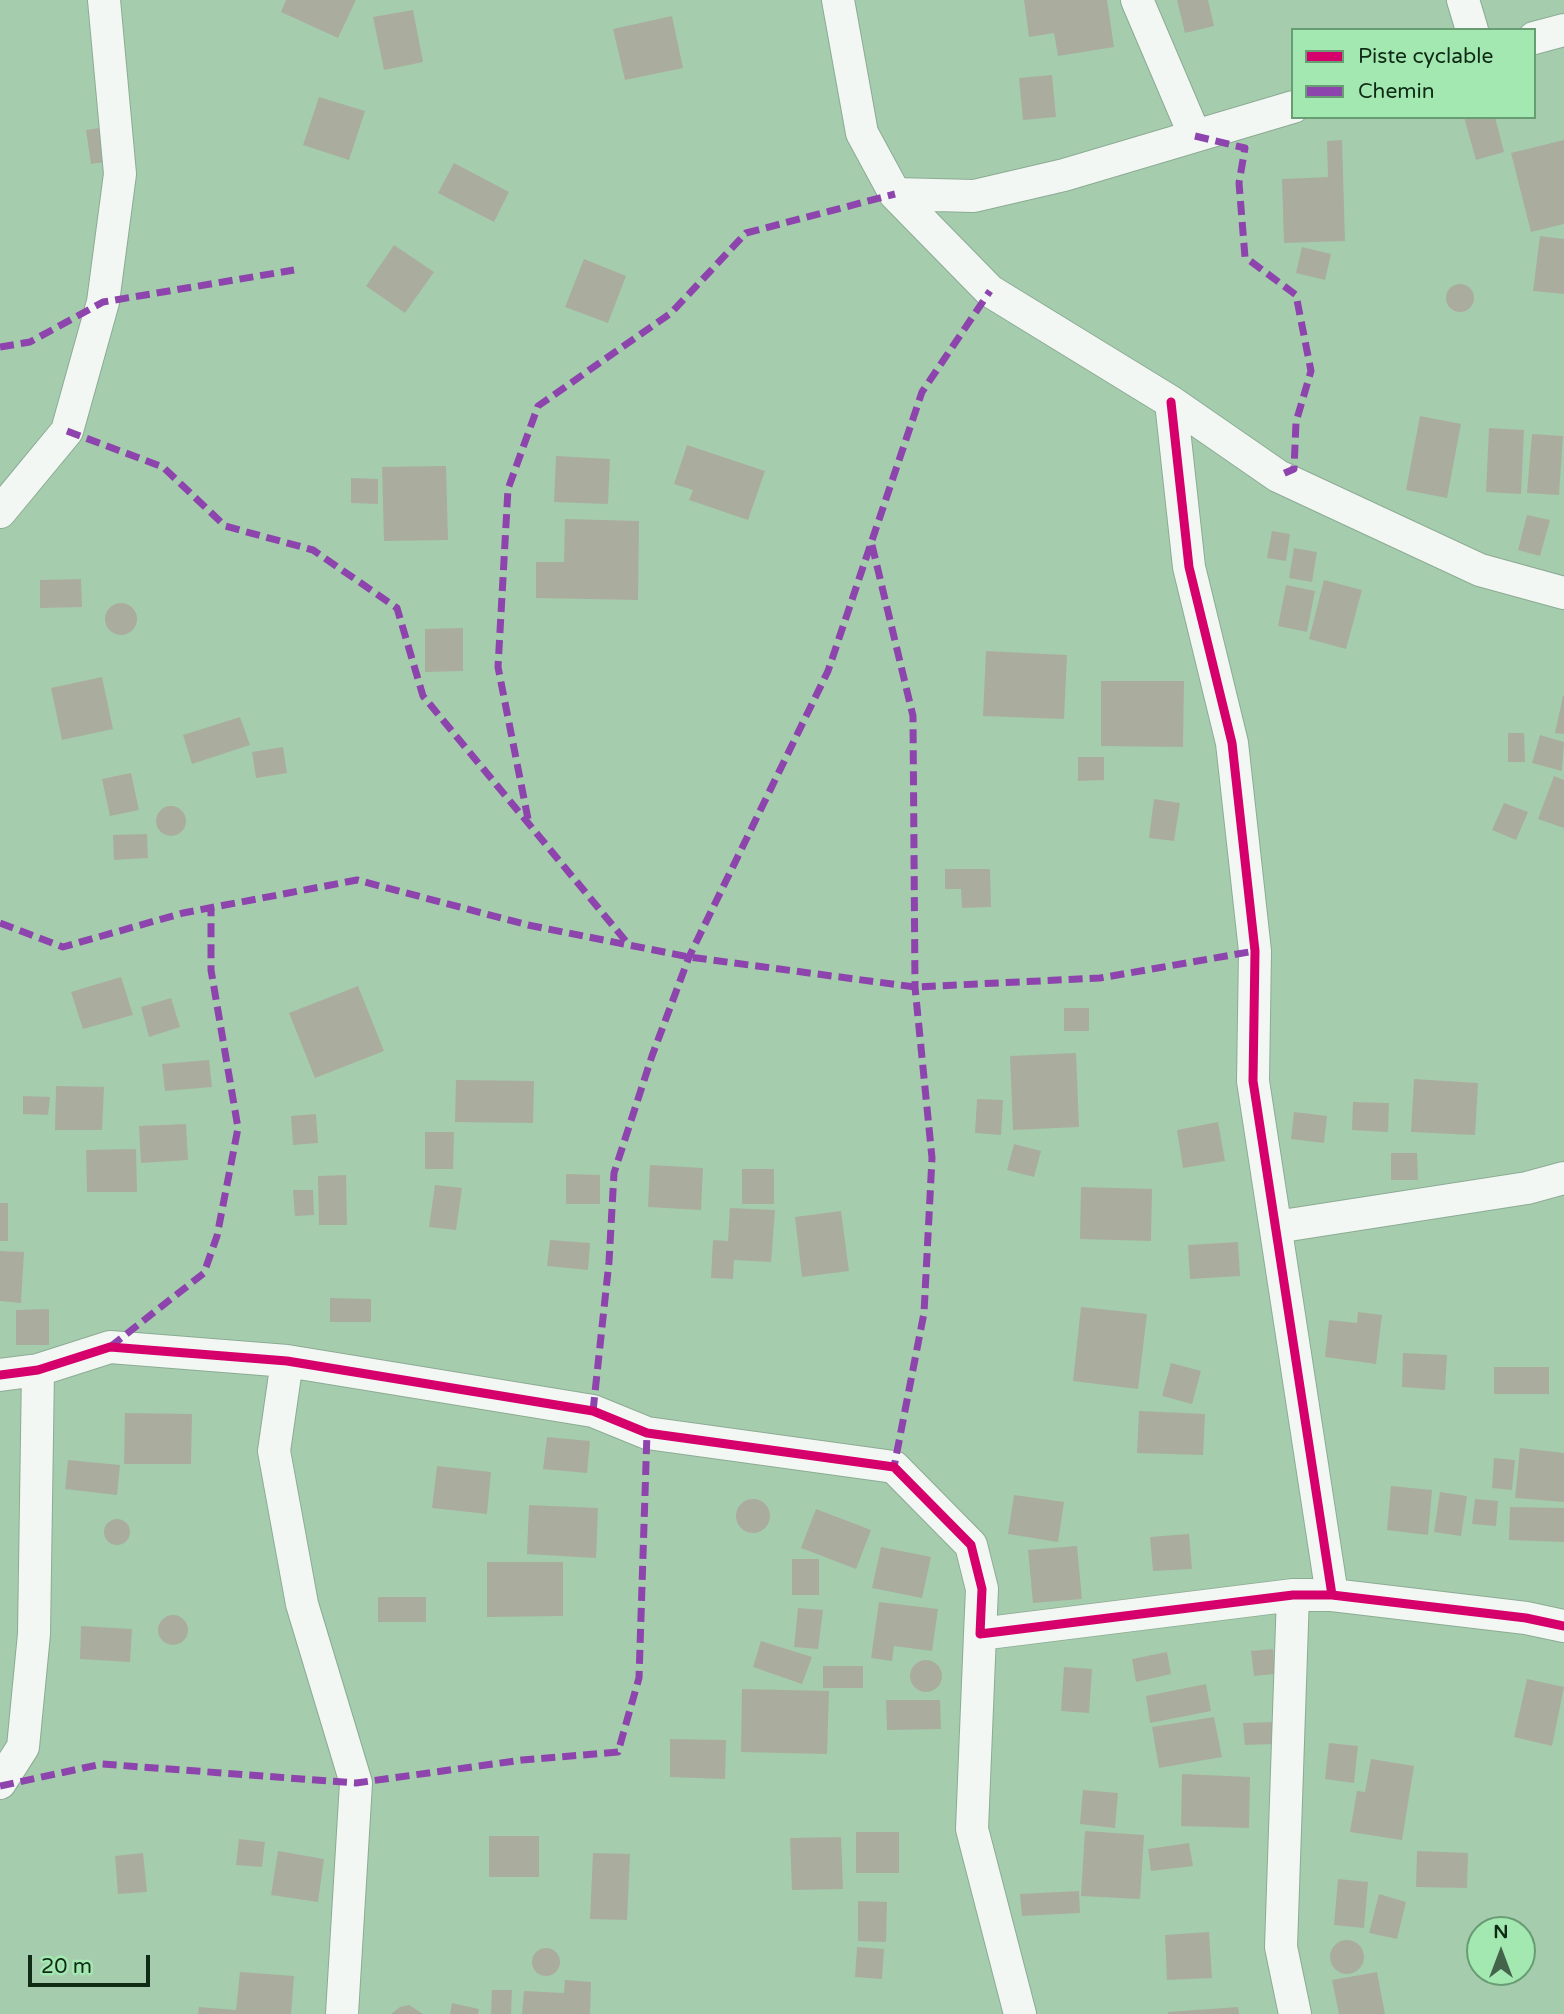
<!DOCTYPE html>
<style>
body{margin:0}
#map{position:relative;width:1564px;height:2014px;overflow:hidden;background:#a6ccae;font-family:"Varela Round",sans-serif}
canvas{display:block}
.legend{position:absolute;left:1291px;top:28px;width:245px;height:91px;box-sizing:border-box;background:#a4e8b1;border:2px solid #689c73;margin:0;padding:9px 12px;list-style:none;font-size:21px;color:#0f2b16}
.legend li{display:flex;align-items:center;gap:14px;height:35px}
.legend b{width:35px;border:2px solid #689c73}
.north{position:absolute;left:1466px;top:1916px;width:70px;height:70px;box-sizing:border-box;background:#a4e8b1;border:2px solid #689c73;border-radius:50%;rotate:0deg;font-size:19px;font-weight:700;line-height:28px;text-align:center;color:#0f2b16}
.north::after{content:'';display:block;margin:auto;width:24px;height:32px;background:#44634b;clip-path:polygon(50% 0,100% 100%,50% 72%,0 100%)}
.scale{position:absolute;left:28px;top:1955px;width:122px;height:32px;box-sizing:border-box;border:4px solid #0f2b16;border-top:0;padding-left:9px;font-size:21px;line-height:24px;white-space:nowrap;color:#0f2b16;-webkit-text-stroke:5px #a4e8b1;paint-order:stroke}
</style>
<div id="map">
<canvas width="1564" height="2014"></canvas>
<ul class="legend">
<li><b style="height:9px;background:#d6006c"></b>Piste cyclable</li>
<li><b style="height:9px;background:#8e44ad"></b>Chemin</li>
</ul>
<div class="north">N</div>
<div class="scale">20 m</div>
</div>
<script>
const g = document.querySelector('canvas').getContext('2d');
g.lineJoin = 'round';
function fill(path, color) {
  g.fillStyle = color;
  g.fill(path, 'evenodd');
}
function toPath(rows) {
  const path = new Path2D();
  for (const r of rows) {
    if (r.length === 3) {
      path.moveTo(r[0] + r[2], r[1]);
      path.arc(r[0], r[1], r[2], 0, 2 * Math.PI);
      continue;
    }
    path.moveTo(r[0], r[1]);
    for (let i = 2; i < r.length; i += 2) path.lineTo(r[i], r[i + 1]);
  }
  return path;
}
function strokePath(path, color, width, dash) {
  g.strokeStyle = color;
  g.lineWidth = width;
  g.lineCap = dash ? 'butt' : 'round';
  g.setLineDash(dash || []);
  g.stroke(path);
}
const building = toPath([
 [286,0,356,0,338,38,281,12],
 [1024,0,1107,0,1114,47,1058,56,1054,33,1029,37],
 [1177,0,1208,0,1214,26,1185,33],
 [413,10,423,62,384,70,373,17],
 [672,16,683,68,625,80,613,29],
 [1052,75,1056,117,1023,120,1019,78],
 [319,97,365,111,349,160,303,145],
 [1464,117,1495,117,1504,152,1476,160],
 [106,127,112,161,91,164,86,130],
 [1342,140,1345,241,1284,243,1282,179,1328,177,1327,141],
 [1564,140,1564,224,1531,232,1511,153],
 [454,163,509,192,494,222,438,193],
 [1540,236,1564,239,1564,294,1533,291],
 [394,245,434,272,405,313,366,286],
 [1302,247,1331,254,1325,280,1296,273],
 [584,259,626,276,608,323,565,307],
 [1460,298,14],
 [1420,416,1461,424,1447,498,1406,490],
 [1489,428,1524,430,1521,494,1486,492],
 [1532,434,1563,436,1559,495,1527,493],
 [687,445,765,471,748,520,689,500,693,490,674,484],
 [556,456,610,459,608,504,554,502],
 [446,466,448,540,384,541,382,467],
 [351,478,378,479,378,504,351,503],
 [1527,515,1550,520,1540,556,1518,550],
 [565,519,639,521,638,600,536,598,536,562,564,562],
 [1272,531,1290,534,1286,561,1267,558],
 [1294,548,1317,552,1312,582,1289,578],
 [81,579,82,607,40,608,40,580],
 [1324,580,1362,590,1346,649,1309,639],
 [1286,585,1315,591,1307,632,1278,626],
 [121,619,16],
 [463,628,463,671,425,672,425,629],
 [986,651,1067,655,1064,719,983,716],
 [102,677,113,729,62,740,51,688],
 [1101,681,1184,681,1183,747,1101,746],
 [1563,696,1564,696,1564,734,1555,733],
 [240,717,250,745,192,764,183,735],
 [1508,733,1524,733,1525,762,1508,762],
 [1540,735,1564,742,1562,771,1532,763],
 [283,747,287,773,256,778,252,752],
 [1078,757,1104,757,1104,780,1078,781],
 [131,773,139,810,110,816,102,779],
 [1554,776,1564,780,1564,828,1538,819],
 [1154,799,1180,803,1174,841,1149,838],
 [1504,803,1528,812,1516,840,1492,830],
 [171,821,15],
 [147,834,148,858,114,860,113,835],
 [945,869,990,869,991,907,962,908,961,889,945,889],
 [121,977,133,1015,83,1029,71,992],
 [358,986,384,1051,315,1078,289,1013],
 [171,998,180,1027,149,1037,141,1007],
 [1064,1008,1089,1008,1089,1031,1064,1031],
 [1076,1053,1079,1127,1013,1130,1010,1056],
 [209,1060,212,1087,165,1091,162,1064],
 [1414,1079,1478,1083,1475,1135,1411,1132],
 [456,1080,534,1081,533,1123,455,1122],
 [56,1086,104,1087,102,1130,55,1130],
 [23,1096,50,1097,48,1115,23,1114],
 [977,1099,1003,1100,1001,1135,975,1133],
 [1353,1102,1389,1103,1388,1132,1352,1130],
 [1294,1112,1327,1116,1324,1143,1291,1139],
 [316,1114,318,1143,293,1145,291,1116],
 [1218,1122,1225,1161,1183,1168,1177,1130],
 [186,1124,188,1160,141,1163,139,1126],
 [425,1132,454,1132,453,1169,425,1169],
 [1014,1144,1041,1151,1034,1177,1007,1170],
 [136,1149,137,1192,87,1192,86,1150],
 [1391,1153,1417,1153,1418,1180,1391,1180],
 [650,1165,703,1168,701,1210,648,1207],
 [742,1169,774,1169,774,1204,742,1204],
 [566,1174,600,1175,600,1204,566,1204],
 [346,1175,347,1225,319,1225,318,1176],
 [435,1185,462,1188,456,1230,429,1227],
 [1081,1187,1152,1189,1151,1241,1080,1239],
 [293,1190,313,1190,314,1215,295,1216],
 [0,1203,8,1203,8,1241,0,1241],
 [730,1208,775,1210,771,1262,734,1260,733,1279,711,1278,713,1240,728,1241],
 [841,1211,849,1271,802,1277,795,1217],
 [550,1240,590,1243,588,1270,547,1266],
 [1238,1242,1240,1276,1190,1279,1188,1245],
 [0,1251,24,1252,21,1303,0,1301],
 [330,1298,371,1299,371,1322,330,1322],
 [1081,1307,1147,1314,1138,1389,1073,1381],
 [49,1309,49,1345,16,1345,16,1310],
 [1358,1312,1382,1315,1376,1364,1325,1357,1329,1320,1357,1323],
 [1403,1353,1447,1355,1445,1390,1402,1387],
 [1171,1363,1201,1371,1192,1404,1162,1396],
 [1494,1367,1549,1367,1549,1394,1494,1394],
 [1139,1411,1205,1414,1203,1455,1137,1453],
 [125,1413,192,1414,191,1464,124,1464],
 [547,1437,590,1441,587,1473,543,1469],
 [1520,1448,1564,1453,1564,1502,1515,1498],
 [1494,1458,1515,1460,1512,1490,1492,1488],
 [68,1460,120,1465,117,1495,65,1489],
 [437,1466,491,1472,487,1514,432,1508],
 [1391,1486,1432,1490,1428,1535,1387,1530],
 [1440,1492,1467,1496,1461,1536,1434,1532],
 [1014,1495,1064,1502,1058,1542,1008,1534],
 [1475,1499,1498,1501,1496,1526,1472,1524],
 [753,1516,17],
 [529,1505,598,1508,596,1558,527,1554],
 [1510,1507,1564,1508,1564,1542,1509,1540],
 [816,1509,871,1530,856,1569,801,1548],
 [117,1532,13],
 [1189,1534,1192,1569,1153,1571,1150,1537],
 [1077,1546,1082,1599,1033,1603,1028,1550],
 [881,1547,931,1557,922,1598,872,1588],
 [792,1559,819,1559,819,1595,792,1595],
 [487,1562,563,1562,563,1616,487,1617],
 [378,1597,426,1597,426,1622,378,1622],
 [879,1602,938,1609,932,1651,894,1646,892,1661,871,1658],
 [798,1608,823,1610,818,1649,794,1647],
 [173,1630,15],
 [81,1626,132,1629,130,1662,80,1659],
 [761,1641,812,1657,802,1684,753,1667],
 [1273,1649,1275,1674,1254,1676,1251,1651],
 [1167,1652,1171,1674,1136,1682,1132,1659],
 [926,1676,16],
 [823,1666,863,1666,863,1688,823,1688],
 [1064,1667,1092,1669,1089,1713,1061,1711],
 [1527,1679,1564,1687,1552,1746,1514,1737],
 [1206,1684,1211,1711,1150,1723,1146,1696],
 [742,1689,829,1691,827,1754,741,1752],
 [886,1700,940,1700,941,1729,887,1730],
 [1214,1717,1222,1757,1159,1768,1152,1727],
 [1274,1722,1275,1744,1245,1745,1243,1723],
 [670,1739,726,1740,725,1779,670,1777],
 [1329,1743,1358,1746,1354,1783,1325,1779],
 [1371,1759,1414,1766,1402,1840,1350,1832,1357,1791,1365,1792],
 [1182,1774,1250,1777,1249,1828,1181,1826],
 [1083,1790,1118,1793,1115,1828,1080,1824],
 [1085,1831,1144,1835,1140,1899,1081,1896],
 [856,1832,899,1832,899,1873,856,1873],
 [489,1836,539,1836,539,1877,489,1877],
 [841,1837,843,1889,792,1890,790,1838],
 [239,1839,265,1842,262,1867,236,1865],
 [1189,1843,1193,1866,1151,1871,1148,1849],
 [278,1851,324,1859,318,1902,271,1895],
 [1417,1851,1468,1853,1467,1888,1416,1887],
 [143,1853,147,1892,118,1894,115,1856],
 [593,1853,630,1854,627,1920,590,1919],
 [1338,1879,1368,1882,1364,1928,1334,1925],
 [1079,1891,1080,1913,1022,1916,1020,1894],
 [1379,1894,1406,1902,1397,1939,1369,1933],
 [858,1901,887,1902,886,1942,858,1941],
 [1209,1932,1212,1978,1167,1980,1165,1935],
 [1347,1957,17],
 [857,1947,884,1949,882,1979,855,1977],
 [546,1962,14],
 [240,1972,294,1976,291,2014,198,2014,199,2007,236,2010],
 [1377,1972,1385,2014,1339,2014,1332,1980],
 [565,1980,591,1982,590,2014,522,2014,524,1991,564,1993],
 [492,1990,512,1990,511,2014,491,2014],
 [452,2003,479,2009,478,2014,450,2014],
 [409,2005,423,2014,391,2014,400,2007],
 [1238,2007,1239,2014,1168,2014,1168,2012]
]);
const minor = toPath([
 [838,0,862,133,895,194,974,196,1064,175,1293,107],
 [1137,0,1195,136],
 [1463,0,1472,30],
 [1534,38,1564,30],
 [895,194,990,291,1171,402,1278,476,1480,570,1564,593],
 [1171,402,1189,567,1232,743,1255,951,1253,1081,1332,1595],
 [0,512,67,431,103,302,120,174,104,0],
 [1276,1227,1527,1188,1564,1178],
 [287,1361,274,1451,302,1604,356,1783,342,2014],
 [0,1375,38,1370,110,1347,287,1361,593,1411,647,1433,894,1467,971,1545,982,1589,980,1634,1293,1595,1332,1595,1526,1618,1564,1626],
 [1293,1595,1281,1947,1295,2014],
 [980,1634,972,1829,1020,2014],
 [0,1783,23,1747,34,1634,38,1370]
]);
const quiet = toPath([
 [1195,136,1245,148,1239,183,1245,257,1296,295,1311,371,1296,422,1294,469,1278,476],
 [0,347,30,342,103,302,294,270],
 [67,431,163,467,225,526,313,550,397,608,423,696,629,945],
 [872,545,913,716,915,987,932,1158,924,1313,894,1467],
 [528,819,498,667,508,489,538,406,671,313,746,233,895,194],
 [0,923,63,947,183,913,357,880,528,925,689,957,915,987,1100,978,1255,951],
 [110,1347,204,1273,217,1236,238,1128,211,970,211,908],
 [593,1411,609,1262,614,1173,652,1056,689,957,828,671,922,392,990,291],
 [0,1786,102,1764,356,1783,522,1760,618,1752,639,1678,647,1433]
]);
const cycleway = toPath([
 [1171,402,1189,567,1232,743,1255,951,1253,1081,1332,1595],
 [0,1375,38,1370,110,1347,287,1361,593,1411,647,1433,894,1467,971,1545,982,1589,980,1634,1293,1595,1332,1595,1526,1618,1564,1626]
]);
fill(building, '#aaad9d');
strokePath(minor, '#8cab93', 34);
strokePath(minor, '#f2f7f3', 32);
strokePath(quiet, '#8e44ad', 7, [14, 7]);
strokePath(cycleway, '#d6006c', 9);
</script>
